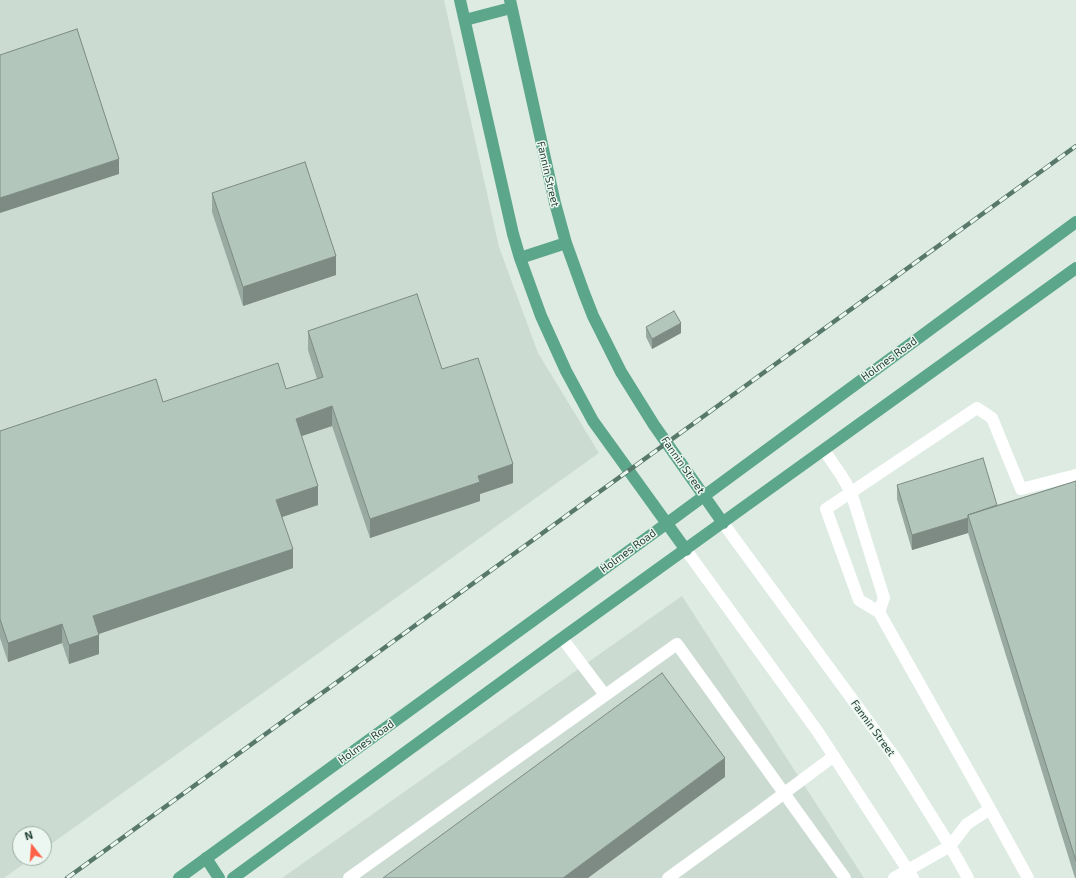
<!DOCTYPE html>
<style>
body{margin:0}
#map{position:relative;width:1076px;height:878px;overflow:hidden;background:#ddebe3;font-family:"Exo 2",sans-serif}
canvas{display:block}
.north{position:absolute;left:12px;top:826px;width:40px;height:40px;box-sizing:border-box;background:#edf7f1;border:1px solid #9aaca4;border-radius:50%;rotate:343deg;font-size:11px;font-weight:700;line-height:16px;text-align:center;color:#1d3c30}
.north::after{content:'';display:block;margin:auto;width:14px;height:18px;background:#ff6047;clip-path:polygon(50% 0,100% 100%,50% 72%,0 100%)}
</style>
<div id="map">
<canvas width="1076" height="878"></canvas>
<div class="north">N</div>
</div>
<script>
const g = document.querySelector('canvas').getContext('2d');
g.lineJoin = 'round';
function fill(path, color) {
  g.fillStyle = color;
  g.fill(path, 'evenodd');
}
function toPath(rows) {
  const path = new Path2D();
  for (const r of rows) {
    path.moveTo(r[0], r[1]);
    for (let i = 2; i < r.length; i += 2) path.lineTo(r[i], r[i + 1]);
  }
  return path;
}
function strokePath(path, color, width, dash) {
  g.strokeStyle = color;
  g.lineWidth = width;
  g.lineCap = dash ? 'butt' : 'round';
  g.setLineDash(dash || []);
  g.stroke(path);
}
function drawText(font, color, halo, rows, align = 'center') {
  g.font = font + ' "Exo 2",sans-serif';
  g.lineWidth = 3;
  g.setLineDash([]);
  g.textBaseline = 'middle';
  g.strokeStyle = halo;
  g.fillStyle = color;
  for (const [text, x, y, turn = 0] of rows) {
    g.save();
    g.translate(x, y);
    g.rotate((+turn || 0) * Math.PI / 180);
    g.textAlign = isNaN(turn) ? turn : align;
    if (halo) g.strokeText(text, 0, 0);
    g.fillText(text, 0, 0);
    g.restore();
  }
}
const built = toPath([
 [0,0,444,0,499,247,538,353,599,453,44,849,44,834,20,834,20,858,32,858,4,878,0,878],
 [682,596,864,878,282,878]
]);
const minor = toPath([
 [824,450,841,475,851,492,884,598,879,612],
 [723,523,896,759,950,846,968,878],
 [686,550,818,732,913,878],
 [562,638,605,695],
 [349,878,677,644,845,878],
 [668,878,755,815,834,756],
 [894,878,950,846,967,824,990,809],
 [1028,878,990,809,879,612,859,600,826,509,977,408,992,418,1021,489,1076,475]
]);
const major = toPath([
 [460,0,513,234,520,258,541,316,566,371,593,421,686,550],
 [510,0,555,203,566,243,584,293,593,316,621,372,654,425,723,523],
 [465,20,511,8],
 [520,258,566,243],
 [206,858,219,878],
 [179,878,666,524,1076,222],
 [233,878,562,638,1076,268]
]);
const rail = toPath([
 [67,878,1076,146]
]);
const wall = toPath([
 [212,193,336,275,243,306,212,212],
 [646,327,681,333,652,349,646,337],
 [308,331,442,369,513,483,480,494,480,501,370,538,332,426,301,436,318,505,282,517,293,568,98,634,99,654,69,664,62,643,8,662,0,638,0,431,163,402,286,389,317,379,308,350],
 [1076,481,1076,878,1075,878,968,533,912,550,897,499,897,485,997,505]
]);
const shadedWall = toPath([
 [119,159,119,174,0,213,0,198],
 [336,256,336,275,243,306,243,287],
 [681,323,681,333,652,349,652,339],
 [332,406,332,426,296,438,296,419],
 [513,464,513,483,480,494,480,501,370,538,370,519,478,476],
 [318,486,318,505,276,519,276,500],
 [968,518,968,533,912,550,912,535],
 [293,549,293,568,93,636,93,616],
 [62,624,62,643,8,662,8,643],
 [99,635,99,654,69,664,69,645],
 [725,758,725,777,588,878,563,878]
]);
const building = toPath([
 [77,29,119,159,0,198,0,55,77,29],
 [305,162,336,256,243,287,212,193,305,162],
 [417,294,442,369,478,358,513,464,478,476,480,482,370,519,332,406,296,419,318,486,276,500,293,549,93,616,99,635,69,645,62,624,8,643,0,619,0,431,156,379,163,402,278,363,286,389,323,377,308,331,417,294],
 [674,311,681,323,652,339,646,327,674,311],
 [983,458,997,505,968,515,968,518,912,535,897,485,983,458],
 [1076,481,1076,861,968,515,1076,481],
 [662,673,725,758,563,878,383,878,662,673]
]);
const streetNames = [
 ["Fannin Street",548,174,77],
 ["Holmes Road",889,359,-36],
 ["Fannin Street",683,465,55],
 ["Holmes Road",628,551,-36],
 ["Fannin Street",873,728,54],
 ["Holmes Road",366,742,-36]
];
fill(built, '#cbdbd2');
strokePath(minor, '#fff', 12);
strokePath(major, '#5ca68b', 12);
strokePath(rail, '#57786b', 4.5);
strokePath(rail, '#edf7f1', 3, [9]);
fill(wall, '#99aaa2');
fill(shadedWall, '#7d8b84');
fill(building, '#b2c6bc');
strokePath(building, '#7d8b84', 1);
drawText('11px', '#1d3c30', '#edf7f1', streetNames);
</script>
